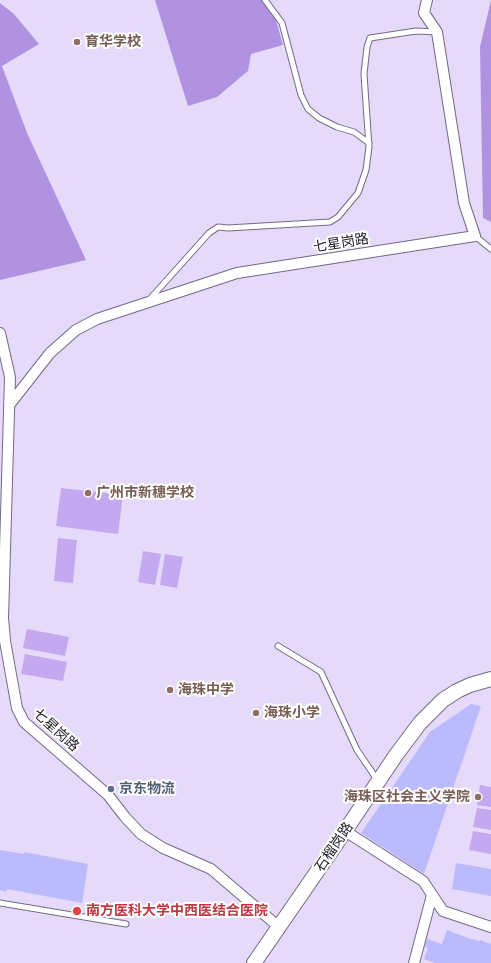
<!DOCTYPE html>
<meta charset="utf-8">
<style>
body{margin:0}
canvas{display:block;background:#e6dafb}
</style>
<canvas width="491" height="963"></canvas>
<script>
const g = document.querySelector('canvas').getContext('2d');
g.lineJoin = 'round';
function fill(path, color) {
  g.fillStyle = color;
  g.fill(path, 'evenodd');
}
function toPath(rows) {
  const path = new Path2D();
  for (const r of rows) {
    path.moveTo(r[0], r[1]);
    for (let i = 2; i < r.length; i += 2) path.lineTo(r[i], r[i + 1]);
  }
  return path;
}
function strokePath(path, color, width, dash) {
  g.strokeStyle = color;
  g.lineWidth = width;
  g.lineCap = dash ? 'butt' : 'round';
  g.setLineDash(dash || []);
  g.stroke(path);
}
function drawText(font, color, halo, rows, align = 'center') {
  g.font = font + ' "Playfair Display","Noto Sans SC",serif';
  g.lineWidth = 4;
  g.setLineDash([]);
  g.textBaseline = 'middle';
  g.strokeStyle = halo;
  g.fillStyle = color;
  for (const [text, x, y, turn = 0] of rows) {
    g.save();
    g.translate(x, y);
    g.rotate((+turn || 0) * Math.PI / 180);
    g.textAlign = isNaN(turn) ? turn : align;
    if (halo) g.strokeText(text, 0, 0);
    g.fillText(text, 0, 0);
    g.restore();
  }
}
const green = toPath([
 [61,488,123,495,118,534,56,526],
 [58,538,77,540,73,583,54,581],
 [143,551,161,554,155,585,138,582],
 [165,554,183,557,177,588,160,585],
 [27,629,69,637,65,656,23,648],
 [25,654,67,662,63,681,21,674],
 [480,785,491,787,491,807,477,805],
 [477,808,491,810,491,830,473,827],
 [473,831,491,834,491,854,469,850]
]);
const forest = toPath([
 [155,0,264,0,276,20,283,45,251,54,248,71,217,97,188,106],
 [491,0,491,222,483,218,480,47],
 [0,3,14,14,39,44,2,66,27,133,86,260,0,280]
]);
const building = toPath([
 [471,704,481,706,424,874,361,833,430,732],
 [0,850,24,854,24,852,88,864,82,903,7,889,6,892,0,890],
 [456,863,491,869,491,896,452,889],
 [447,930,468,938,479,941,480,940,491,944,491,963,435,963,424,959,428,948,425,947,427,939,442,944]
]);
const service = toPath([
 [265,0,282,23,301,95,308,109,319,118,337,127,354,132,369,143],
 [475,236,491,249],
 [149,300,209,233,218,227,228,228,330,222,338,217,358,193,366,170,369,147,364,74,367,47,370,38,416,31,437,32],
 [278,646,321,672,357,750,378,781],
 [0,903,126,924]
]);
const minor = toPath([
 [0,333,10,377,3,618,5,641,17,708,24,722,108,795,125,817,141,834,163,848,211,869,279,927],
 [10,404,50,353,76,330,97,319,237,273,475,236,464,203,437,32,424,13,427,0],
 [345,831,423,881,443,911,491,927],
 [414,963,432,895]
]);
const secondary = toPath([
 [254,963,345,831,396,755,420,723,443,700,457,691,470,685,491,679]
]);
const markers = [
 [77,42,4,"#8d6e63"],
 [88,493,4,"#8d6e63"],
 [170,690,4,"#8d6e63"],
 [256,713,4,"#8d6e63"],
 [111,789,4,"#5c6f8a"],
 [478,797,4,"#8d6e63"],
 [77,911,5,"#e0444e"]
];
const educationNames = [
 ["育华学校",85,42],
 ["广州市新穗学校",96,493],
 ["海珠中学",178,690],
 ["海珠小学",264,713],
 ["海珠区社会主义学院",470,797,"right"]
];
const streetNames = [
 ["七星岗路",341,243,-9],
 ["七星岗路",56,730,42],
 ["石榴岗路",334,847,-56]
];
const serviceNames = [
 ["京东物流",119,789]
];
const healthNames = [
 ["南方医科大学中西医结合医院",86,911]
];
fill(green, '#c5a9f0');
fill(forest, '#b192e0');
fill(building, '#bbbafc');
strokePath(service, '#746986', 7);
strokePath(minor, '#746986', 12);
strokePath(secondary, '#746986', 16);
strokePath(service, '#fff', 5);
strokePath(minor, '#fff', 10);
strokePath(secondary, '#fff', 14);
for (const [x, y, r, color] of markers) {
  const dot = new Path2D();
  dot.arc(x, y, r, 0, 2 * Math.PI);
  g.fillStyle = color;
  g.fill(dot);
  strokePath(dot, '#fff', 1.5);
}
drawText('bold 14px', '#785e54', '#fff', educationNames, 'left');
drawText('14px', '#1f1b26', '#fff', streetNames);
drawText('bold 14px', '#4e5e75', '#fff', serviceNames, 'left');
drawText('bold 14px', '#be3a42', '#fff', healthNames, 'left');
</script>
